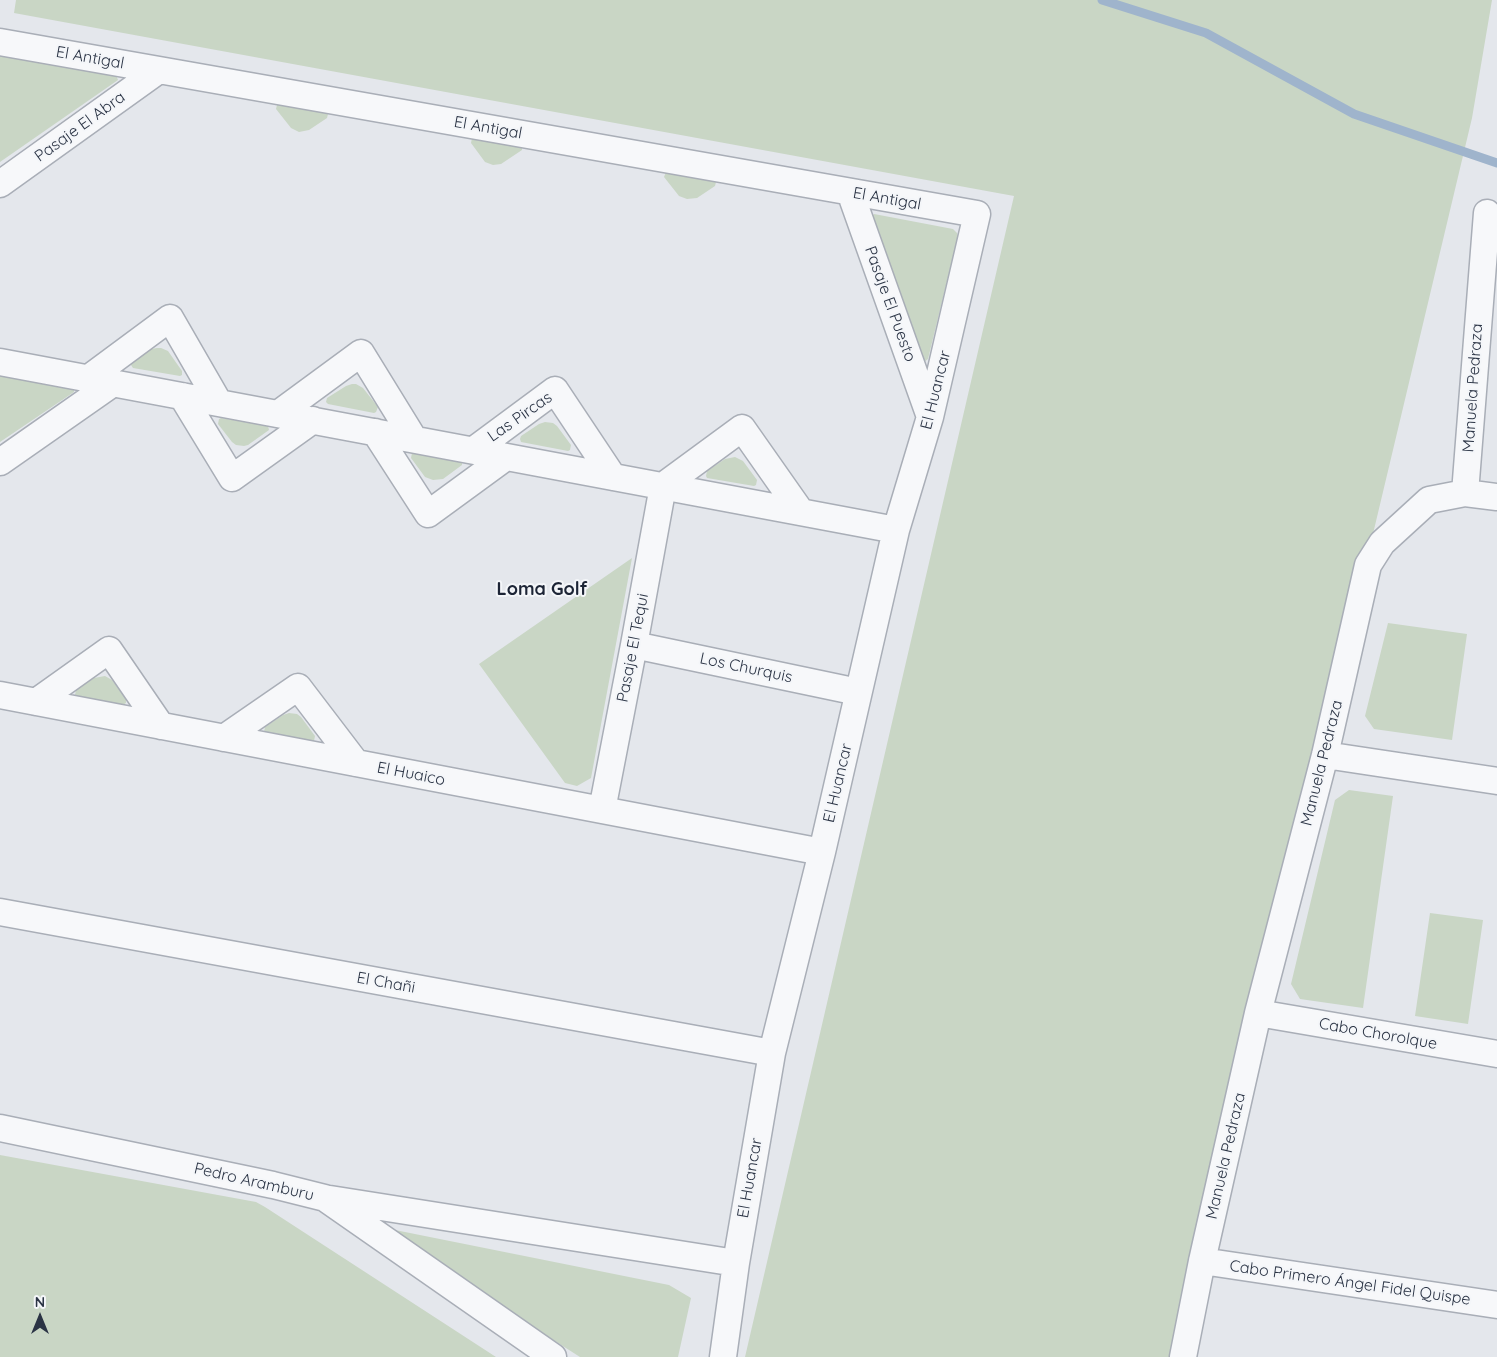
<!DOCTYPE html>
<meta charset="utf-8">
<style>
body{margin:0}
#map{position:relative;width:1497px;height:1357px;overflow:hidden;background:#e4e7ec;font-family:Quicksand,sans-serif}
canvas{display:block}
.north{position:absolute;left:15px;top:1292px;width:50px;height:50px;-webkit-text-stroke:4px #f4f6f9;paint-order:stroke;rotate:0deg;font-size:14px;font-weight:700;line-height:20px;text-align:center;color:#2b3445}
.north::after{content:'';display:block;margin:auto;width:18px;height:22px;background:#2b3445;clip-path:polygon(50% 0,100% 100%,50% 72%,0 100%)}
</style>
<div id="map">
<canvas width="1497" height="1357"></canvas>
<div class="north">N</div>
</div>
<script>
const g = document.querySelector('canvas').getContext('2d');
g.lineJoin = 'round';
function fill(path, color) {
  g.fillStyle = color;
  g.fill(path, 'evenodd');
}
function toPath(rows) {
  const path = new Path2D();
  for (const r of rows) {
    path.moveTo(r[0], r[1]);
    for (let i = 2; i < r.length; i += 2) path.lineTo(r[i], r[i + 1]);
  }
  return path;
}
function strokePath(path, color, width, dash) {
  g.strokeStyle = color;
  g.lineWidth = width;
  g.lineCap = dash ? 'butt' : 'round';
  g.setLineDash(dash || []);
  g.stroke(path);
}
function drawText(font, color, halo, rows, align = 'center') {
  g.font = font + ' Quicksand,sans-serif';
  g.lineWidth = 4;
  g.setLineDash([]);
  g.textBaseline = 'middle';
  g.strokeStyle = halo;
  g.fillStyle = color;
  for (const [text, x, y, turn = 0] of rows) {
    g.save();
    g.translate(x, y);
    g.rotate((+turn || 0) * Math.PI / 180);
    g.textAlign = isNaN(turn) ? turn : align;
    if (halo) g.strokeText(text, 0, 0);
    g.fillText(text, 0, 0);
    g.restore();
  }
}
const green = toPath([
 [16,0,1492,0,1472,118,1177,1357,745,1357,1014,196,14,13],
 [0,53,116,75,118,80,0,162],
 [279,103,326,111,328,114,327,118,309,130,299,132,291,128,276,109,277,105],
 [472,138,522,146,522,150,501,164,493,165,485,162,471,143],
 [666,172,715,181,716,182,715,186,697,198,687,199,679,196,664,177],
 [874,214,953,229,957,233,958,236,928,359,924,362,872,216],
 [157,348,161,348,168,351,182,371,182,375,180,376,133,368,131,365,132,362,151,349],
 [0,371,74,384,74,392,0,442],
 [352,384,356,384,363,388,378,407,376,412,374,413,328,404,326,402,327,398,346,386],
 [221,418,268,426,269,430,248,445,244,446,236,445,232,442,218,424,219,419],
 [545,422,553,423,557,426,571,445,570,450,568,451,521,442,520,439,521,436,539,424],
 [414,452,462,462,462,465,443,479,433,480,425,477,411,458,412,453],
 [735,457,743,461,757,480,756,485,754,486,707,478,706,476,707,471,725,459],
 [632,558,591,778,577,786,565,783,479,664],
 [1388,623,1467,634,1452,740,1374,729,1365,716],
 [105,676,112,680,126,699,126,703,123,705,76,696,75,695,76,690,94,678],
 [289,713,297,714,301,717,315,736,314,741,312,742,265,733,264,732,265,727,283,715],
 [1349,790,1393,796,1363,1008,1300,999,1291,984,1335,800],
 [1430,913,1483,920,1468,1024,1415,1016],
 [0,1155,256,1202,265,1207,496,1357,0,1357],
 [375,1226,669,1285,691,1298,678,1357,580,1357]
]);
const stream = toPath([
 [1102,0,1206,33,1354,114,1497,163]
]);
const minor = toPath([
 [0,42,977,214,930,417,896,530,822,852,772,1053,736,1263,723,1357],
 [0,184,159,70],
 [850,192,930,417],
 [0,362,896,530],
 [89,378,170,318,219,403],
 [182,396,232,478,313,420],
 [278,414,361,353,414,439],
 [375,432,428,514,506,457],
 [474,450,555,390,613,477],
 [0,462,113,383],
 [1465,493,1487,213],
 [634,645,858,692],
 [0,695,822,852],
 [36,702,109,650,161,726],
 [224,738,298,687,356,763],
 [1325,755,1497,781],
 [602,810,634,645,663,486,742,428,801,512],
 [0,912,772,1053],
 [1258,1013,1497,1054],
 [0,1128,273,1185,325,1198,553,1357],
 [330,1199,736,1263],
 [1202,1261,1497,1305],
 [1183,1357,1202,1261,1258,1013,1325,755,1368,565,1382,543,1429,500,1465,493,1497,497]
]);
const streetNames = [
 ["El Antigal",90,58,10],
 ["Pasaje El Abra",80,127,-36],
 ["El Antigal",488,128,10],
 ["El Antigal",887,199,10],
 ["Pasaje El Puesto",890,304,70],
 ["Manuela Pedraza",1473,388,-86],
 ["El Huancar",936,390,-76],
 ["Las Pircas",520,417,-35],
 ["Pasaje El Tequi",633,648,-79],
 ["Los Churquis",746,668,12],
 ["Manuela Pedraza",1322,763,-76],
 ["El Huaico",411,774,11],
 ["El Huancar",838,783,-77],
 ["El Chañi",386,983,10],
 ["Cabo Chorolque",1378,1034,10],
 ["Manuela Pedraza",1226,1156,-77],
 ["El Huancar",750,1178,-80],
 ["Pedro Aramburu",254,1182,13],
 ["Cabo Primero Ángel Fidel Quispe",1350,1283,8]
];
const neighbourhoodNames = [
 ["Loma Golf",542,590]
];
fill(green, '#c9d6c5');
strokePath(stream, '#9fb4cc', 9);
strokePath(minor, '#a9aeb7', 29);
strokePath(minor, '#f7f8fa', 26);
drawText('16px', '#2b3445', '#f4f6f9', streetNames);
drawText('bold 18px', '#1d2536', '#f4f6f9', neighbourhoodNames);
</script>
